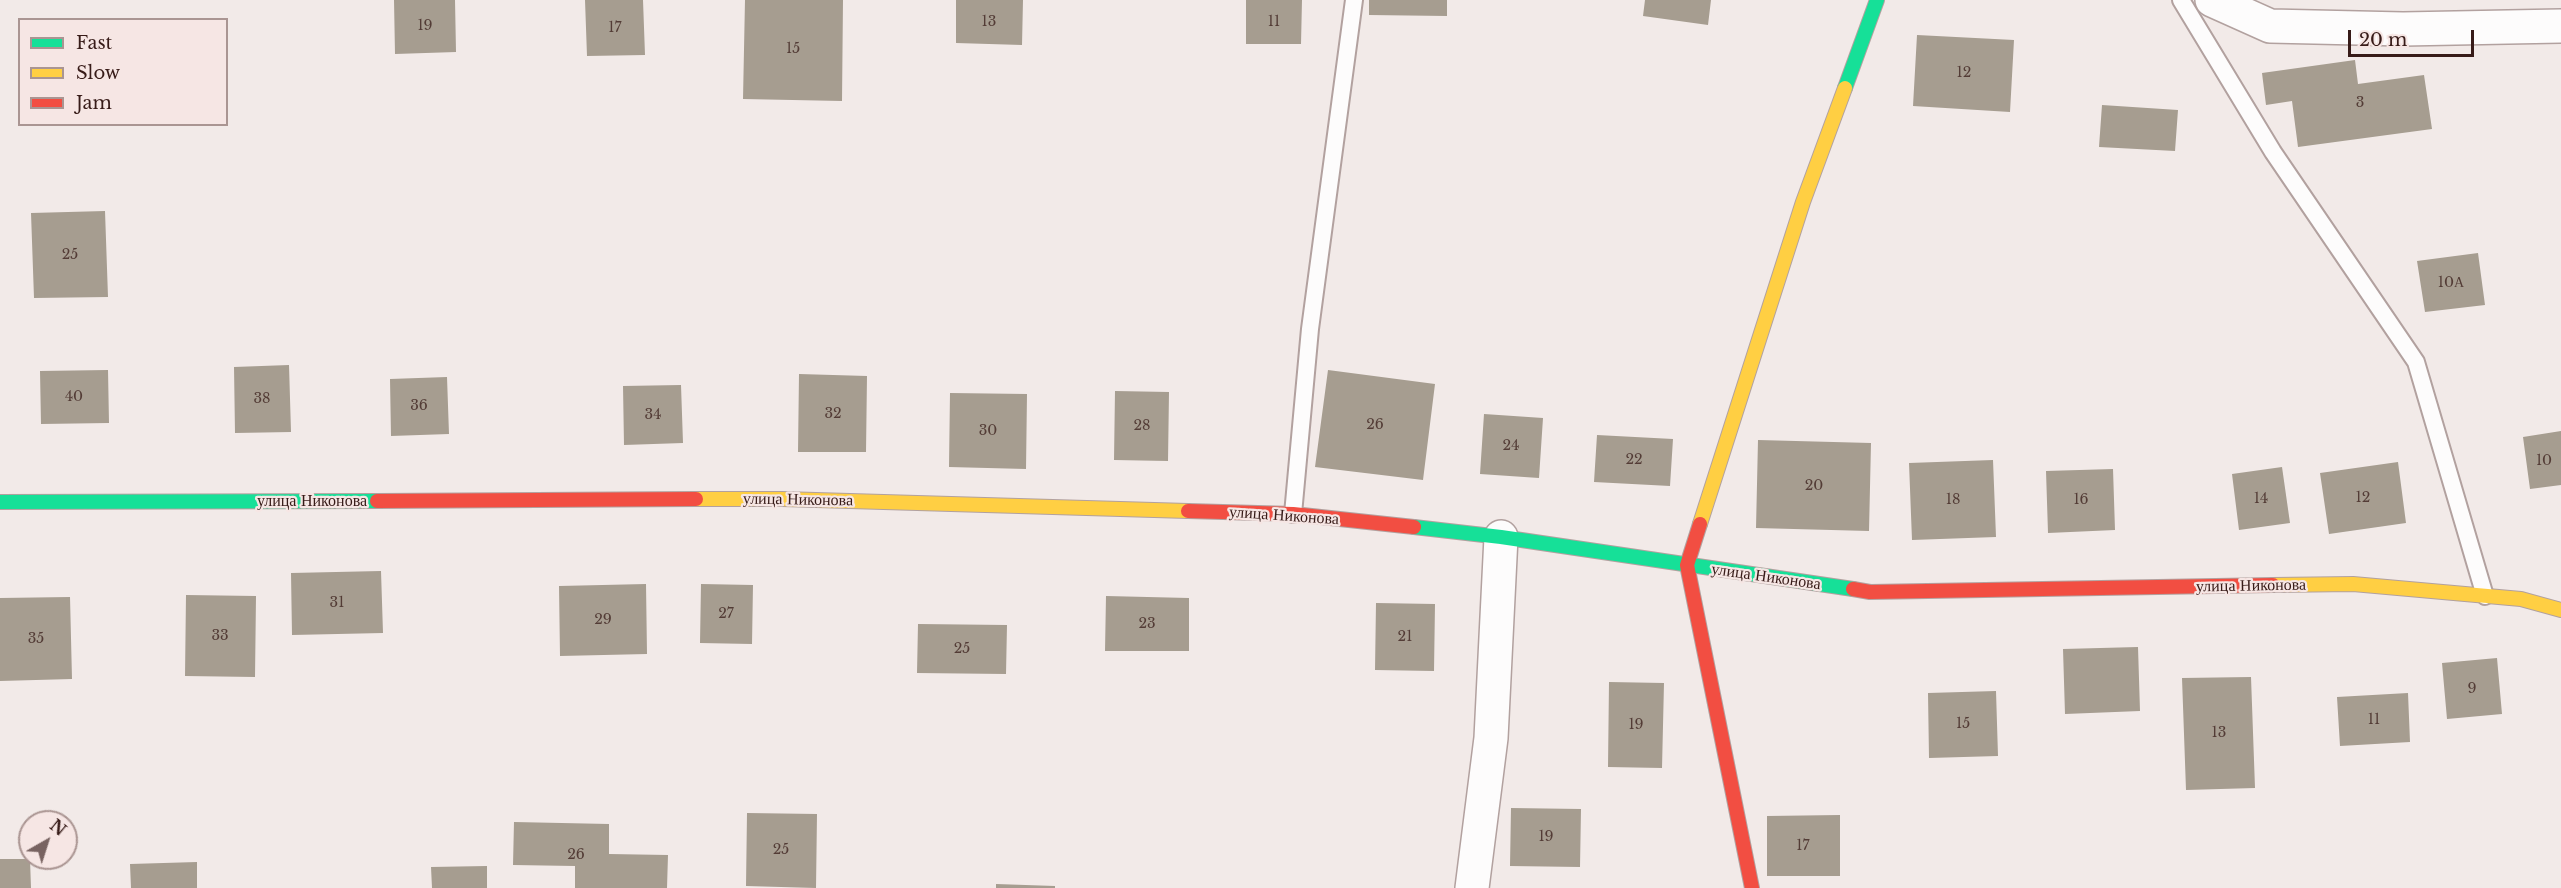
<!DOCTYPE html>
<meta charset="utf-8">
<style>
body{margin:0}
#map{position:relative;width:2561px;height:888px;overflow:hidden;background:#f2eae8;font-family:"Libre Baskerville",serif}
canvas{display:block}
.legend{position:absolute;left:18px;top:18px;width:210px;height:108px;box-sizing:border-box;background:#f6e6e4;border:2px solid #aa9592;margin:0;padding:8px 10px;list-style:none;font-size:18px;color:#371b18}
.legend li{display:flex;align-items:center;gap:12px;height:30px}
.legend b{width:30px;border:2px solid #aa9592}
.north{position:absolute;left:18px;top:810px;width:60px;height:60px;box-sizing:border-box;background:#f6e6e4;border:2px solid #aa9592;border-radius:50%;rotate:39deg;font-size:16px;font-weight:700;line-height:24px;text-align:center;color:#371b18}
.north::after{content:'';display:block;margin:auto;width:21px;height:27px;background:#786361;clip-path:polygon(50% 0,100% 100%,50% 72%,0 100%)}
.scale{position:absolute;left:2348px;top:30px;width:126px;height:27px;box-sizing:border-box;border:3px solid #371b18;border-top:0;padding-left:8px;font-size:18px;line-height:21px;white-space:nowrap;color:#371b18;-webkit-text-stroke:4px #f6e6e4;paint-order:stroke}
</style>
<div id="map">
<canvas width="2561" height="888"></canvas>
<ul class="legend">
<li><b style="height:8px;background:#16e098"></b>Fast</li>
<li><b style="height:8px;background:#ffcf43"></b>Slow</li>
<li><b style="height:8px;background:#f24e42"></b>Jam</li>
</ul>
<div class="north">N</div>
<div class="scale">20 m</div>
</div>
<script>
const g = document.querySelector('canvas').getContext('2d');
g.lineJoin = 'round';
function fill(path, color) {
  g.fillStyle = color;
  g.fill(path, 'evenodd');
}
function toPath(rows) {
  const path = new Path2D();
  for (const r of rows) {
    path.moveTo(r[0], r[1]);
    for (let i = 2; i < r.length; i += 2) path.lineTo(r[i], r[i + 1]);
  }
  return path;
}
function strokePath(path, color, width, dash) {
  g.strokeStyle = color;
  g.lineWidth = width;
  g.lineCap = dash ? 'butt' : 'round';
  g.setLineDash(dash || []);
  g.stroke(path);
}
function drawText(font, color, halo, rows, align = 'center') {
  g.font = font + ' "Libre Baskerville",serif';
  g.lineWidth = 4.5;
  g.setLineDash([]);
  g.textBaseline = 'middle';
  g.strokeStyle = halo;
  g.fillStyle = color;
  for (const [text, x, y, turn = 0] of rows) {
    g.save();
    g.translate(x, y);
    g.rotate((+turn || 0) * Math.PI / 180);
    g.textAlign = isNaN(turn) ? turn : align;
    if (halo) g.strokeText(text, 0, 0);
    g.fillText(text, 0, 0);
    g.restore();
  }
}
const building = toPath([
 [394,0,455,0,456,52,395,54],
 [585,0,643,0,645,55,587,56],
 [745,0,843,0,842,101,743,99],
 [956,0,1023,0,1022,45,956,43],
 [1246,0,1302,0,1301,44,1246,44],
 [1369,0,1447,0,1447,16,1369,15],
 [1645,0,1711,0,1708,25,1643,16],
 [1917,35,2014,40,2010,112,1913,106],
 [2355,60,2358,84,2424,75,2432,129,2298,147,2292,101,2266,105,2262,73],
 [2102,105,2178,110,2175,151,2099,147],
 [105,211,108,297,34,298,31,213],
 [2478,253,2485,305,2425,312,2417,261],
 [289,365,291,432,235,433,234,367],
 [108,370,109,423,41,424,40,371],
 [1328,370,1435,384,1423,480,1315,467],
 [799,374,867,376,866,452,798,452],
 [447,377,449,434,391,436,390,379],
 [681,385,683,443,624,445,623,386],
 [1115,391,1169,392,1168,461,1114,460],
 [950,393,1027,394,1026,469,949,467],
 [1484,414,1543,418,1539,478,1480,474],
 [2561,431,2561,485,2530,489,2523,437],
 [1597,435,1673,439,1670,486,1594,482],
 [1758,440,1871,443,1869,531,1756,528],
 [1993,460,1996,537,1912,540,1909,463],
 [2398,462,2406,523,2329,534,2320,473],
 [2282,467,2290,523,2239,530,2232,474],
 [2113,469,2115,530,2048,533,2046,471],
 [381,571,383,633,292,635,291,573],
 [646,584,647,654,560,656,559,586],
 [701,584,753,585,752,644,700,643],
 [186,595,256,596,255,677,185,676],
 [1106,596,1189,598,1189,651,1105,651],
 [70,597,72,679,0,681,0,598],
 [1376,603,1435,604,1434,671,1375,670],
 [918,624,1007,625,1006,674,917,673],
 [2138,647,2140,711,2065,714,2063,649],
 [2497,658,2502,714,2447,719,2442,663],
 [2251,677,2255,788,2186,790,2182,678],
 [1609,682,1664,683,1662,768,1608,767],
 [1996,691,1998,756,1929,758,1928,693],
 [2408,693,2410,742,2340,746,2337,697],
 [1511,808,1581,809,1580,867,1510,866],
 [747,813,817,814,816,888,746,886],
 [1840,815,1840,876,1767,876,1767,816],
 [514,822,609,824,609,854,668,855,667,888,575,888,575,866,513,865],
 [0,859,30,859,31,888,0,888],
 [197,862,197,888,131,888,130,864],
 [487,866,487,888,432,888,431,867],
 [996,884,1055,886,1055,888,996,888]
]);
const lane = toPath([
 [2181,0,2273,152,2416,362,2485,596],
 [1293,514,1310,329,1354,0]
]);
const street = toPath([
 [2212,0,2270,26,2403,29,2561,26],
 [1472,888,1491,738,1501,537]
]);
const fast = toPath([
 [1845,88,1877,0],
 [0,502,377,501],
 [1414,527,1501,537,1853,589]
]);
const slow = toPath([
 [696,499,782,499,1188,511],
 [1700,524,1803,202,1845,88],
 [2273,585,2353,584,2521,599,2561,610]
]);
const jam = toPath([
 [377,501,696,499],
 [1188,511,1293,514,1414,527],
 [1700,524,1687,565,1752,888],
 [1853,589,1870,592,2273,585]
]);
const numberNames = [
 ["13",989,22],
 ["11",1274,22],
 ["19",425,26],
 ["17",615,28],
 ["15",793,49],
 ["12",1964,73],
 ["3",2360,103],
 ["25",70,255],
 ["10А",2451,283],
 ["40",74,397],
 ["38",262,399],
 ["36",419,406],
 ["32",833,414],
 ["34",653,415],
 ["26",1375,425],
 ["28",1142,426],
 ["30",988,431],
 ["24",1511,446],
 ["22",1634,460],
 ["10",2544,461],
 ["20",1814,486],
 ["12",2363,498],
 ["14",2261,499],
 ["18",1953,500],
 ["16",2081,500],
 ["31",337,603],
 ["27",726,614],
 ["29",603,620],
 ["23",1147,624],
 ["33",220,636],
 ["21",1405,637],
 ["35",36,639],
 ["25",962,649],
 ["9",2472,689],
 ["11",2374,720],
 ["15",1963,724],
 ["19",1636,725],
 ["13",2219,733],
 ["19",1546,837],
 ["17",1803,846],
 ["25",781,850],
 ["26",576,855]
];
const streetNames = [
 ["улица Никонова",798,500,1],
 ["улица Никонова",312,501],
 ["улица Никонова",1284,516,4],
 ["улица Никонова",1766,577,8],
 ["улица Никонова",2251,586,-1]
];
fill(building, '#a69d90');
strokePath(lane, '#b2a19f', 20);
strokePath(street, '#b2a19f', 36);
strokePath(fast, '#b2a19f', 16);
strokePath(slow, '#b2a19f', 16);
strokePath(jam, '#b2a19f', 16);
strokePath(lane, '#fdfcfc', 16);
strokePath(street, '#fdfcfc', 33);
strokePath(fast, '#16e098', 14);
strokePath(slow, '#ffcf43', 14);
strokePath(jam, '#f24e42', 14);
drawText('14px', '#533c36', null, numberNames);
drawText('16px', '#371b18', '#f6e6e4', streetNames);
</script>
